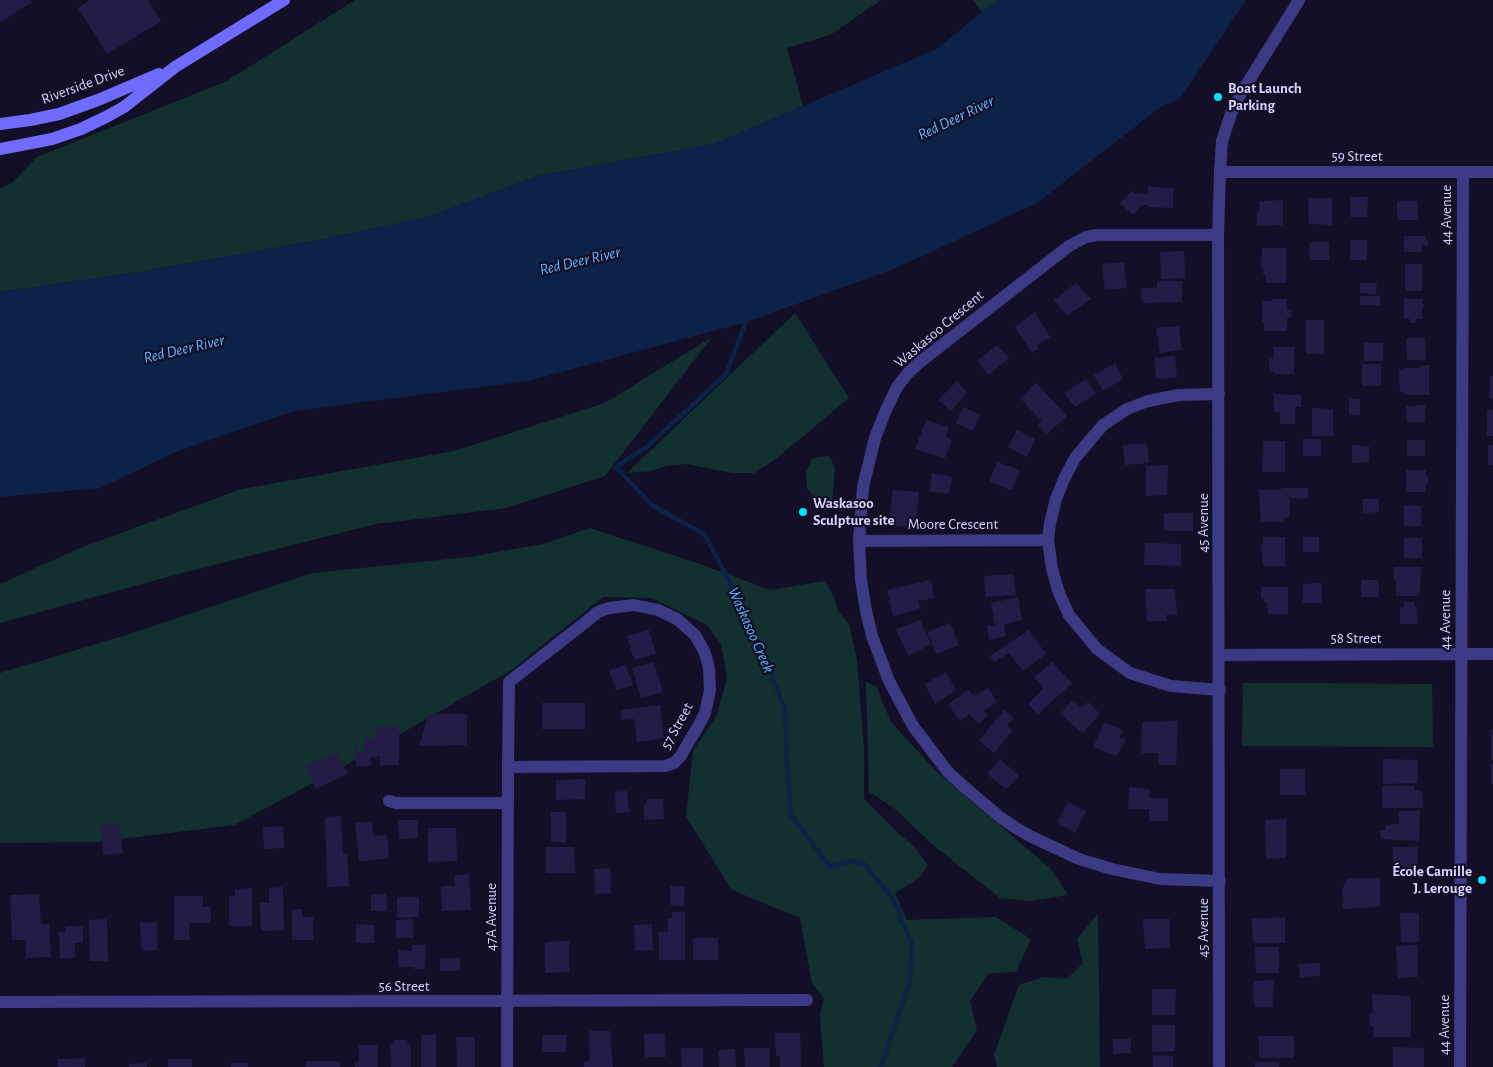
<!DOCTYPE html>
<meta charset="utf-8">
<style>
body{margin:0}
canvas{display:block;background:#130f26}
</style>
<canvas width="1493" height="1067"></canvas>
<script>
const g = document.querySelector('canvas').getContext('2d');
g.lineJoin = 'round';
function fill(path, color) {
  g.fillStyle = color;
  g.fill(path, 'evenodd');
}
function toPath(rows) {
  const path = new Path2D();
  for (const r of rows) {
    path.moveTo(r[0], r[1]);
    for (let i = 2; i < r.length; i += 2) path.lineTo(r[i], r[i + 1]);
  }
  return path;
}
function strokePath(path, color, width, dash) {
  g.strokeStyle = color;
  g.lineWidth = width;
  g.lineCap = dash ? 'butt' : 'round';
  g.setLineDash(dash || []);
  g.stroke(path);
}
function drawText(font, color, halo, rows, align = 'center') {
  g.font = font + ' "Alegreya Sans",sans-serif';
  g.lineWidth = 4.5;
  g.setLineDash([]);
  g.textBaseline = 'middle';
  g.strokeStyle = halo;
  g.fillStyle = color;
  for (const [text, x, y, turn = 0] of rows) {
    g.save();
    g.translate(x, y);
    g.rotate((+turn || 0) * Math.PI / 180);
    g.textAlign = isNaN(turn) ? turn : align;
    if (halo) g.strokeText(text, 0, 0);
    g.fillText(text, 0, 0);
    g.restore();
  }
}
const green = toPath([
 [355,0,881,0,830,35,787,48,803,106,714,144,537,176,428,217,314,241,134,273,0,292,0,189,12,183,37,157,227,81],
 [973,0,999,0,982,12],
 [795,313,849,398,777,458,754,473,732,473,686,464,666,466,651,471,627,473],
 [712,337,605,476,506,508,376,524,182,573,0,623,0,584,85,546,242,489,454,451,605,403],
 [829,456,835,468,832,504,817,502,807,488,806,472,813,458],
 [590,528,703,565,770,590,824,581,834,596,838,611,849,624,857,660,864,749,864,799,900,835,913,845,928,865,920,877,895,893,907,920,996,917,1031,939,1016,972,989,973,970,1001,977,1030,952,1067,824,1067,820,1016,824,998,812,984,800,918,732,890,686,817,693,751,717,715,727,678,721,644,707,625,652,598,603,597,513,669,341,768,234,825,96,842,0,843,0,673,123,636,312,573,469,557,543,544],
 [866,682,876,686,891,722,937,772,1050,868,1068,895,1030,901,1000,898,933,845,894,808,869,792],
 [1243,683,1432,684,1433,747,1242,746],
 [1098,913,1100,1067,997,1067,994,1055,1019,985,1044,977,1067,979,1083,963,1077,939]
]);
const water = toPath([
 [999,0,1246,0,1179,100,1163,105,1037,203,894,269,746,322,528,381,294,411,178,451,100,488,0,497,0,292,134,273,314,241,428,217,537,176,714,144,937,49,982,12]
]);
const stream = toPath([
 [745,318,746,322,726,374,648,446,616,467,652,505,705,535,740,602,785,708,787,763,791,815,830,867,851,861,863,863,891,896,899,910,900,918,912,944,910,981,881,1067]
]);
const building = toPath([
 [0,0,30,0,32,2,0,22],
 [90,0,148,0,161,21,107,54,78,8],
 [1148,187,1173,188,1173,208,1148,207,1148,205,1142,205,1133,215,1120,203,1132,191,1134,193,1148,194],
 [1350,197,1368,197,1367,217,1350,217],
 [1308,198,1332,198,1332,225,1309,224],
 [1283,200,1283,225,1257,226,1257,212,1260,211,1259,201],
 [1397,201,1418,201,1418,220,1397,220],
 [1404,236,1425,236,1425,240,1428,240,1428,245,1422,245,1422,252,1404,252],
 [1350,240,1367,240,1367,260,1350,260],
 [1310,242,1329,242,1329,260,1309,260],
 [1262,248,1286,248,1286,283,1266,283,1266,275,1263,274,1263,268,1261,268],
 [1184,251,1185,278,1161,279,1160,252],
 [1124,262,1127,288,1105,290,1102,264],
 [1405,264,1422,264,1422,291,1405,291],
 [1157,281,1182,281,1182,302,1142,303,1141,288,1157,288],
 [1076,283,1091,299,1067,316,1054,300],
 [1360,283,1377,283,1376,294,1360,293],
 [1360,296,1380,296,1380,305,1360,305],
 [1272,299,1287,299,1287,310,1291,310,1291,318,1287,318,1287,331,1264,331,1264,322,1262,322,1262,301,1272,301],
 [1404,299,1422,299,1422,304,1424,304,1424,307,1422,307,1422,319,1416,319,1416,323,1410,323,1410,319,1404,319],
 [1035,312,1050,337,1037,345,1039,349,1032,353,1015,327],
 [1306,320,1324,320,1324,354,1306,354],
 [1179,326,1182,350,1160,353,1156,328],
 [1406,338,1425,338,1426,360,1407,360],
 [1364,343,1383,343,1383,361,1364,361],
 [997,345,1009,358,989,375,977,361],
 [1274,347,1294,347,1294,374,1274,374,1274,372,1269,372,1269,359,1274,359],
 [1175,356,1177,378,1156,379,1154,358],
 [1115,363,1123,379,1103,391,1094,375],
 [1362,364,1381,364,1381,385,1362,386],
 [1420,365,1429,365,1429,395,1406,395,1403,392,1400,392,1399,370,1403,370,1403,368,1420,368],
 [1490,376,1493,376,1493,398,1489,398],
 [1086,379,1096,394,1075,407,1064,393],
 [957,381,967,392,951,411,938,400],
 [1036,383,1067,416,1047,434,1038,425,1042,421,1020,398],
 [1274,394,1301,395,1301,407,1295,407,1295,424,1280,424,1280,412,1274,412],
 [1349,399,1360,399,1360,415,1349,415],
 [1425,405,1425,422,1407,422,1406,406],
 [963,407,980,415,973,431,956,423],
 [1312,408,1333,409,1333,436,1312,436],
 [1487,410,1493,410,1493,436,1487,436],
 [926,420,949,427,946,437,952,440,945,458,915,449],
 [1017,430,1035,439,1027,457,1008,447],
 [1303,439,1321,439,1321,456,1303,456],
 [1407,440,1425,440,1425,456,1407,456],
 [1263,441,1285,441,1285,472,1262,472],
 [1147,443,1149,463,1125,465,1123,445],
 [1352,445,1369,446,1369,462,1352,463],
 [1488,445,1493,445,1493,465,1488,465],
 [997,462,1020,470,1012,490,989,482],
 [1168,465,1167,495,1146,496,1146,466],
 [1406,470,1426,470,1426,475,1428,475,1428,485,1425,485,1425,492,1406,492],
 [932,473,952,477,949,494,929,491],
 [1281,488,1308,488,1308,499,1290,498,1290,517,1284,517,1284,522,1261,522,1259,490,1281,490],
 [893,490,919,492,916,527,888,525],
 [1363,499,1379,499,1379,512,1363,513],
 [1404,505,1421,506,1422,526,1404,526],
 [1164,513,1193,513,1193,531,1164,531],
 [1263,537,1285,537,1285,566,1263,566,1261,544,1263,544],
 [1303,537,1319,537,1319,552,1303,552],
 [1404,538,1422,538,1422,558,1404,558],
 [1145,543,1181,544,1181,566,1144,565],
 [1394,567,1422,567,1419,596,1396,596,1396,580,1394,580],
 [1013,574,1016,595,986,597,984,576],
 [931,580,934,598,918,601,921,609,893,616,887,590],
 [1361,580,1379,580,1379,597,1361,597],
 [1322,583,1322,603,1303,603,1303,584],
 [1261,587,1288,587,1288,614,1268,614,1267,603,1264,602,1264,599,1261,599],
 [1145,589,1175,589,1177,615,1167,614,1167,621,1147,621],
 [1018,597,1022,620,1004,624,1006,636,989,640,987,626,995,625,991,603],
 [1404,602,1414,602,1414,607,1417,607,1418,624,1400,624,1400,607,1404,607],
 [920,620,931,644,908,656,896,629],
 [950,623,959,645,937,654,927,632],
 [649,630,656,654,634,660,627,636],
 [1029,630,1046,654,1023,671,1009,653,994,662,990,656],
 [654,662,663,692,641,698,632,668],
 [1052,662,1072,683,1038,714,1028,704,1044,688,1034,677],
 [626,665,633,685,616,690,609,670],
 [946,672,956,690,935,704,925,684],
 [988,688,997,702,984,711,988,716,978,724,969,714,960,721,948,704,968,690,974,696],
 [1073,700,1082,708,1088,702,1100,714,1082,733,1060,714],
 [542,703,585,703,585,729,542,729],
 [660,705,664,738,637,742,634,719,622,720,621,710],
 [1004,710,1014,718,1007,726,1013,730,994,753,979,741],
 [429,714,467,714,467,745,419,746],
 [1178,721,1176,765,1159,765,1158,753,1141,753,1142,722],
 [1105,722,1123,730,1119,738,1126,740,1117,756,1093,747],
 [399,726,399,765,380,765,380,756,371,757,371,766,356,766,356,745,358,745,358,752,365,751,364,738,376,738,376,727],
 [1491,730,1493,730,1493,760,1491,760],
 [337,752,348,774,316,789,306,766],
 [1000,759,1019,776,1006,789,987,774],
 [1383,759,1418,760,1418,783,1383,784],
 [1491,764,1493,764,1493,784,1491,784],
 [1280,769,1305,769,1305,795,1280,795],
 [585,779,585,799,556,800,556,780],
 [1382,786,1415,786,1415,790,1422,791,1423,808,1382,808],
 [1129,787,1149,789,1149,798,1168,798,1168,821,1149,821,1149,809,1128,809],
 [627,791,629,812,616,813,615,792],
 [647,799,663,799,664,819,644,820,644,804,647,804],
 [1068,802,1086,811,1075,833,1057,822],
 [1399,811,1420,811,1419,841,1381,839,1380,831,1385,830,1386,825,1399,824],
 [551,812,566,812,566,842,551,842],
 [341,816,343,854,347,854,349,886,327,887,325,817],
 [1286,819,1286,858,1266,859,1265,820],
 [398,820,418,820,418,838,399,839],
 [372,821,373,836,387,835,389,858,359,862,355,823],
 [120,823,123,853,103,855,101,825],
 [283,826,284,848,264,849,263,827],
 [428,828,456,828,457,861,428,862],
 [546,847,574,847,575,873,546,873],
 [1393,847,1418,847,1418,875,1393,876],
 [610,868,611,893,595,894,594,869],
 [469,874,471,910,442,911,441,886,455,886,455,875],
 [1348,878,1380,878,1380,907,1343,909,1342,889],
 [670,886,685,886,684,906,670,905],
 [283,887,284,930,261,931,260,903,269,903,269,888],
 [252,888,252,926,229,926,229,896,235,896,235,889],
 [39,894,41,924,49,924,51,957,26,958,26,940,12,940,10,895],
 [371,894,386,894,387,911,371,911],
 [174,896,203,896,203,907,211,907,211,923,189,923,189,940,174,940],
 [397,897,419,897,419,917,397,918],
 [292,909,302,909,302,917,313,917,313,940,292,940],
 [672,912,685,912,685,960,659,960,659,932,668,932,668,919,672,919],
 [1400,913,1419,913,1419,942,1401,942],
 [1285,917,1285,943,1253,943,1252,919],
 [107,919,108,961,90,961,89,920],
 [413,919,414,938,396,938,396,920],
 [1143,919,1170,919,1170,948,1145,949],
 [157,922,158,950,142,951,140,923],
 [356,924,374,925,374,943,356,943],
 [652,924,653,950,635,951,634,925],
 [65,926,83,926,83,943,75,943,75,958,60,959,59,932,65,932],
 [693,938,718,938,718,960,693,960],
 [569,941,569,972,545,973,545,942],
 [412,945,426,945,425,969,414,969,414,967,398,967,398,950,412,951],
 [1418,945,1418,977,1398,978,1396,946],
 [1255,947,1279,947,1279,973,1256,973],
 [440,958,460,958,460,971,440,971],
 [1320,963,1320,976,1300,977,1299,964],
 [1274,980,1273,1007,1254,1007,1253,981],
 [1152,989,1176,989,1175,1015,1152,1015],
 [1372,994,1411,996,1411,1037,1373,1037,1373,1026,1370,1027,1369,1014,1373,1013],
 [1152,1025,1175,1025,1175,1051,1152,1052],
 [589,1031,610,1031,613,1067,584,1067,584,1062,590,1061],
 [775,1033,800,1033,801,1067,780,1067,780,1056,776,1056],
 [644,1034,665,1034,666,1057,645,1057],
 [421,1035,436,1035,436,1067,421,1067],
 [542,1035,566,1035,566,1052,542,1052],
 [1259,1036,1294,1036,1294,1058,1259,1058],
 [456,1037,475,1037,475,1067,457,1067],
 [1113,1039,1131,1039,1131,1053,1113,1054],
 [394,1040,407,1040,408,1044,411,1044,411,1067,391,1067,390,1044,394,1044],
 [359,1045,378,1045,378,1067,355,1067,355,1063,359,1061],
 [1393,1047,1424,1048,1424,1067,1393,1067],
 [681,1048,703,1048,703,1067,682,1067],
 [744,1048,770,1048,770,1067,745,1067],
 [735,1049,736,1067,719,1067,718,1050],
 [1153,1055,1173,1056,1173,1067,1153,1067],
 [85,1058,85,1067,58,1067,58,1059],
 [168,1059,192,1059,192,1067,168,1067],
 [306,1061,340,1061,340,1067,306,1067],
 [1255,1062,1279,1062,1279,1067,1255,1067],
 [147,1063,147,1067,129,1067,129,1064],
 [231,1063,248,1063,248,1067,231,1067]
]);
const minor = toPath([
 [1220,172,1222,141,1231,114,1240,95,1299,0],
 [1218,235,1097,235,1086,237,1069,246,920,362,908,373,897,387,886,410,875,438,863,487,859,541,861,580,866,611,872,636,889,681,913,726,948,772,962,785,1000,817,1016,828,1032,837,1079,859,1112,869,1160,879,1220,881],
 [1219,394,1179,395,1148,401,1127,409,1103,425,1075,458,1064,479,1056,499,1050,523,1048,540,1052,569,1059,593,1069,615,1097,649,1130,673,1152,680,1171,686,1220,690],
 [859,541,1048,540],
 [389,801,396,803,508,803],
 [0,1002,807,1000],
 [507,1067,508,767,509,682,587,621,598,612,609,608,634,605,658,610,677,619,695,635,704,651,707,660,709,669,710,690,705,713,700,723,680,757,674,763,665,766,508,767],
 [1460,1067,1463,172]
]);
const tertiary = toPath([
 [1220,655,1493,654],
 [1219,1067,1218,235,1220,172,1493,172]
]);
const secondary = toPath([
 [0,124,30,120,59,114,98,100,159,74],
 [0,149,52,139,81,129,106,117,124,107,175,67,284,0]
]);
const markers = [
 [1218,97,5,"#00e5ff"],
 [803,512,5,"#00e5ff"],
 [1482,880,5,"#00e5ff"]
];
const streetNames = [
 ["Riverside Drive",83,85,-20],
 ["59 Street",1357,156],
 ["44 Avenue",1446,215,-90],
 ["Waskasoo Crescent",939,329,-40],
 ["45 Avenue",1203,523,-90],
 ["Moore Crescent",953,524],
 ["44 Avenue",1445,620,-90],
 ["58 Street",1356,638],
 ["57 Street",677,726,-61],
 ["47A Avenue",491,917,-90],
 ["45 Avenue",1203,928,-90],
 ["56 Street",404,986],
 ["44 Avenue",1444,1025,-90]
];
const poiNames = [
 ["Boat Launch",1228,88],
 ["Parking",1228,105],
 ["Waskasoo",813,503],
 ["Sculpture site",813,520],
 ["École Camille",1472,871,"right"],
 ["J. Lerouge",1472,888,"right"]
];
const waterNames = [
 ["Red Deer River",956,118,-26],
 ["Red Deer River",580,261,-13],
 ["Red Deer River",184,349,-13],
 ["Waskasoo Creek",751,630,66]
];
fill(green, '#12302f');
fill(water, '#0c2248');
strokePath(stream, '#0c2248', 4.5);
fill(building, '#241b47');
strokePath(minor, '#3d3a85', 12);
strokePath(tertiary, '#3d3a85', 12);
strokePath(secondary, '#6f6bff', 12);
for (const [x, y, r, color] of markers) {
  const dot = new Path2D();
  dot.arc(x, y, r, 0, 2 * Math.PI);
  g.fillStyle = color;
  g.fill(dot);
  strokePath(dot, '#130f26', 2);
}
drawText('15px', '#d9d4ff', '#130f26', streetNames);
drawText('bold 15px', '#d9d4ff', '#130f26', poiNames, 'left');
drawText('italic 16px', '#62b6ff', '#130f26', waterNames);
</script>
